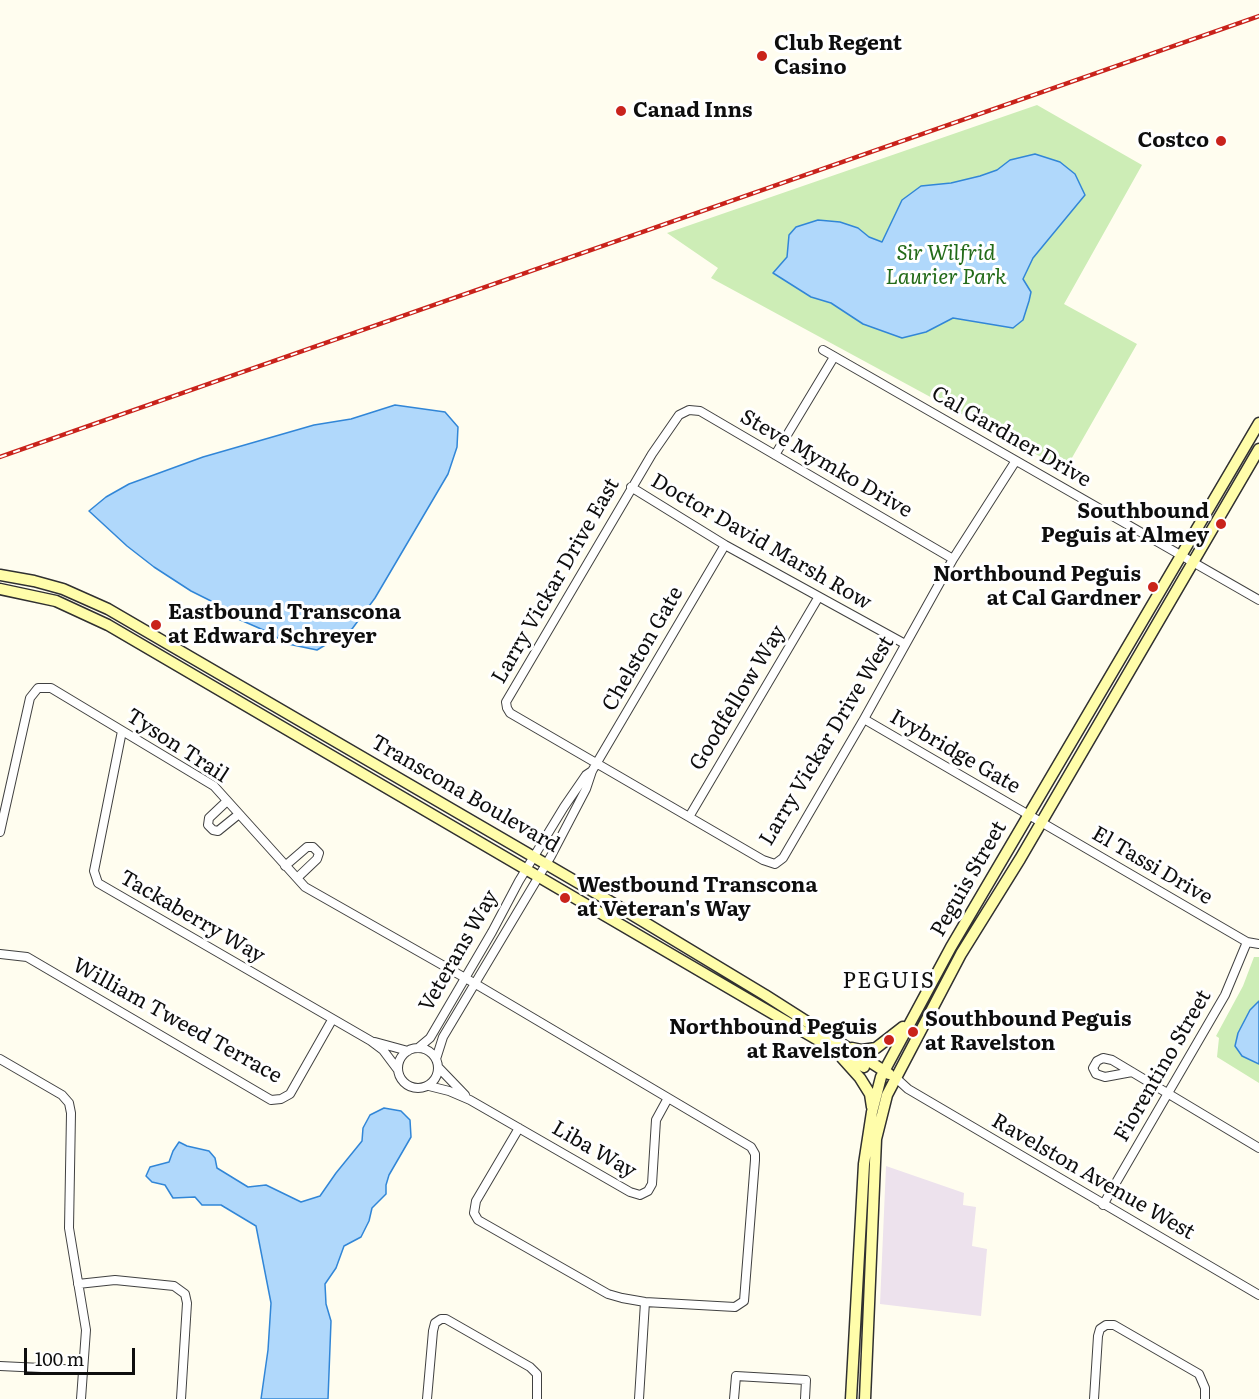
<!DOCTYPE html>
<style>
body{margin:0}
#map{position:relative;width:1259px;height:1399px;overflow:hidden;background:#fffdef;font-family:Literata,serif}
canvas{display:block}
.scale{position:absolute;left:24px;top:1348px;width:111px;height:27px;box-sizing:border-box;border:3px solid #0e0e0e;border-top:0;padding-left:8px;font-size:18px;line-height:21px;white-space:nowrap;color:#0e0e0e;-webkit-text-stroke:4px #fff;paint-order:stroke}
</style>
<div id="map">
<canvas width="1259" height="1399"></canvas>
<div class="scale">100 m</div>
</div>
<script>
const g = document.querySelector('canvas').getContext('2d');
g.lineJoin = 'round';
function fill(path, color) {
  g.fillStyle = color;
  g.fill(path, 'evenodd');
}
function toPath(rows) {
  const path = new Path2D();
  for (const r of rows) {
    if (r.length === 3) {
      path.moveTo(r[0] + r[2], r[1]);
      path.arc(r[0], r[1], r[2], 0, 2 * Math.PI);
      continue;
    }
    path.moveTo(r[0], r[1]);
    for (let i = 2; i < r.length; i += 2) path.lineTo(r[i], r[i + 1]);
  }
  return path;
}
function strokePath(path, color, width, dash) {
  g.strokeStyle = color;
  g.lineWidth = width;
  g.lineCap = dash ? 'butt' : 'round';
  g.setLineDash(dash || []);
  g.stroke(path);
}
function drawText(font, color, halo, rows, align = 'center') {
  g.font = font + ' Literata,serif';
  g.lineWidth = 6;
  g.setLineDash([]);
  g.textBaseline = 'middle';
  g.strokeStyle = halo;
  g.fillStyle = color;
  for (const [text, x, y, turn = 0] of rows) {
    g.save();
    g.translate(x, y);
    g.rotate((+turn || 0) * Math.PI / 180);
    g.textAlign = isNaN(turn) ? turn : align;
    if (halo) g.strokeText(text, 0, 0);
    g.fillText(text, 0, 0);
    g.restore();
  }
}
const industrial = toPath([
 [886,1166,964,1193,963,1205,976,1207,972,1246,987,1249,981,1316,880,1304]
]);
const green = toPath([
 [1037,105,1142,165,1064,304,1137,344,1065,470,711,278,718,268,667,233],
 [1254,957,1259,957,1259,1083,1217,1057,1219,1038,1216,1036,1243,986]
]);
const water = toPath([
 [1035,154,1060,162,1075,174,1085,195,1033,258,1023,279,1031,292,1029,301,1023,320,1013,328,953,318,926,332,902,338,863,324,831,303,811,297,773,273,787,257,789,235,796,227,818,220,840,222,858,228,869,237,882,242,902,200,921,186,951,183,980,176,997,170,1010,160,1035,154],
 [395,405,445,412,458,427,457,447,448,474,375,598,352,629,317,650,288,644,268,632,229,615,211,601,191,591,154,567,127,546,89,511,106,497,129,484,203,457,314,425,351,419,395,405],
 [1259,1001,1259,1064,1242,1056,1235,1046,1238,1033,1250,1010,1259,1001],
 [384,1108,401,1111,410,1120,411,1137,389,1175,386,1185,386,1194,372,1208,369,1221,361,1237,344,1246,336,1268,325,1284,326,1304,331,1321,328,1399,261,1399,268,1350,271,1303,256,1226,221,1205,202,1205,195,1197,173,1198,165,1185,152,1182,146,1176,150,1167,169,1162,173,1151,179,1142,187,1146,209,1151,215,1158,217,1168,248,1187,266,1185,301,1202,320,1196,336,1173,362,1141,363,1128,370,1115,384,1108]
]);
const street = toPath([
 [823,350,1259,600],
 [775,455,834,357],
 [631,487,725,545,905,644],
 [953,559,700,411,689,410,679,415,652,454,506,702,507,708,510,713,763,860,775,864,783,858,864,719,953,559,1015,462],
 [864,719,1247,942,1259,944],
 [122,731,94,871,98,883,371,1041,383,1050,398,1070],
 [227,801,209,818,208,825,213,830,218,831,239,814],
 [689,817,818,598],
 [0,832,30,698,38,688,51,688,214,786,305,887,474,983,751,1147,755,1154,755,1160,744,1301,735,1307,645,1302,622,1298,608,1294,478,1220,474,1213,476,1201,519,1128],
 [285,866,307,847,313,847,319,853,317,859,297,878],
 [0,954,27,957,271,1100,281,1099,290,1094,332,1020],
 [375,1042,408,1051],
 [418,1048,430,1038,492,932,519,881,564,807,586,775,592,771],
 [418,1068,20],
 [0,1059,62,1095,69,1103,71,1113,69,1228,86,1330,81,1399],
 [436,1059,443,1037,551,856,586,789,592,771,725,545],
 [439,1068,465,1095],
 [1132,1072,1105,1077,1096,1074,1093,1068,1097,1061,1103,1058,1112,1060,1259,1148],
 [896,1078,908,1089,1259,1295],
 [429,1086,449,1091,470,1100,630,1192,640,1195,648,1191,652,1184,656,1120,668,1098],
 [1103,1205,1225,995,1247,942],
 [78,1284,115,1280,174,1286,185,1294,187,1303,181,1399],
 [0,1366,83,1370],
 [427,1399,433,1331,435,1323,441,1319,446,1319,530,1367,537,1374,537,1399],
 [639,1399,645,1302],
 [734,1399,736,1376,806,1380,805,1399],
 [1094,1399,1098,1336,1100,1329,1106,1325,1114,1325,1199,1374,1205,1388,1205,1399]
]);
const secondary = toPath([
 [0,575,34,581,63,589,108,609,606,899,765,995,889,1074],
 [0,589,56,601,108,625,864,1067],
 [852,1048,862,1050,876,1048,903,1027],
 [842,1058,860,1078,870,1094,872,1107],
 [851,1399,864,1164,872,1112,881,1077,951,947,1259,423],
 [865,1399,876,1139,887,1095,961,954,1020,859,1259,449]
]);
const rail = toPath([
 [0,457,1259,16]
]);
const markers = [
 [762,56,6,"#c9231b"],
 [621,111,6,"#c9231b"],
 [1221,141,6,"#c9231b"],
 [1221,524,6,"#c9231b"],
 [1153,587,6,"#c9231b"],
 [156,625,6,"#c9231b"],
 [565,898,6,"#c9231b"],
 [913,1032,6,"#c9231b"],
 [889,1040,6,"#c9231b"]
];
const poiNames = [
 ["Club Regent",774,44],
 ["Casino",774,68],
 ["Canad Inns",633,111],
 ["Costco",1209,141,"right"],
 ["Southbound",1209,512,"right"],
 ["Peguis at Almey",1209,536,"right"],
 ["Northbound Peguis",1141,575,"right"],
 ["at Cal Gardner",1141,599,"right"],
 ["Eastbound Transcona",168,613],
 ["at Edward Schreyer",168,637],
 ["Westbound Transcona",577,886],
 ["at Veteran's Way",577,910],
 ["Southbound Peguis",925,1020],
 ["at Ravelston",925,1044],
 ["Northbound Peguis",877,1028,"right"],
 ["at Ravelston",877,1052,"right"]
];
const parkNames = [
 ["Sir Wilfrid",946,254],
 ["Laurier Park",946,278]
];
const streetNames = [
 ["Cal Gardner Drive",1011,437,30],
 ["Steve Mymko Drive",826,464,30],
 ["Doctor David Marsh Row",761,542,30],
 ["Larry Vickar Drive East",556,581,-60],
 ["Chelston Gate",643,649,-60],
 ["Goodfellow Way",738,698,-59],
 ["Larry Vickar Drive West",827,741,-59],
 ["Tyson Trail",177,746,33],
 ["Ivybridge Gate",955,752,30],
 ["Transcona Boulevard",465,794,30],
 ["El Tassi Drive",1152,866,30],
 ["Peguis Street",969,879,-60],
 ["Tackaberry Way",192,917,30],
 ["Veterans Way",459,951,-60],
 ["William Tweed Terrace",177,1021,29],
 ["Fiorentino Street",1163,1066,-60],
 ["Liba Way",594,1150,30],
 ["Ravelston Avenue West",1093,1177,30]
];
const neighbourhoodNames = [
 ["PEGUIS",889,982]
];
fill(industrial, '#ede2ed');
fill(green, '#cdedb6');
fill(water, '#b0d8fb');
strokePath(water, '#3186d7', 1.5);
strokePath(street, '#414141', 10);
strokePath(secondary, '#303030', 13);
strokePath(street, '#fff', 8);
strokePath(secondary, '#fffdaa', 10);
strokePath(rail, '#c9231b', 4.5);
strokePath(rail, '#fff', 2, [7]);
for (const [x, y, r, color] of markers) {
  const dot = new Path2D();
  dot.arc(x, y, r, 0, 2 * Math.PI);
  g.fillStyle = color;
  g.fill(dot);
  strokePath(dot, '#fff', 2);
}
drawText('bold 21px', '#0e0e0e', '#fff', poiNames, 'left');
drawText('italic 21px', '#236b19', '#fff', parkNames);
drawText('21px', '#0e0e0e', '#fff', streetNames);
g.letterSpacing = '1.5px';
drawText('22px', '#0e0e0e', '#fff', neighbourhoodNames);
g.letterSpacing = '0px';
</script>
